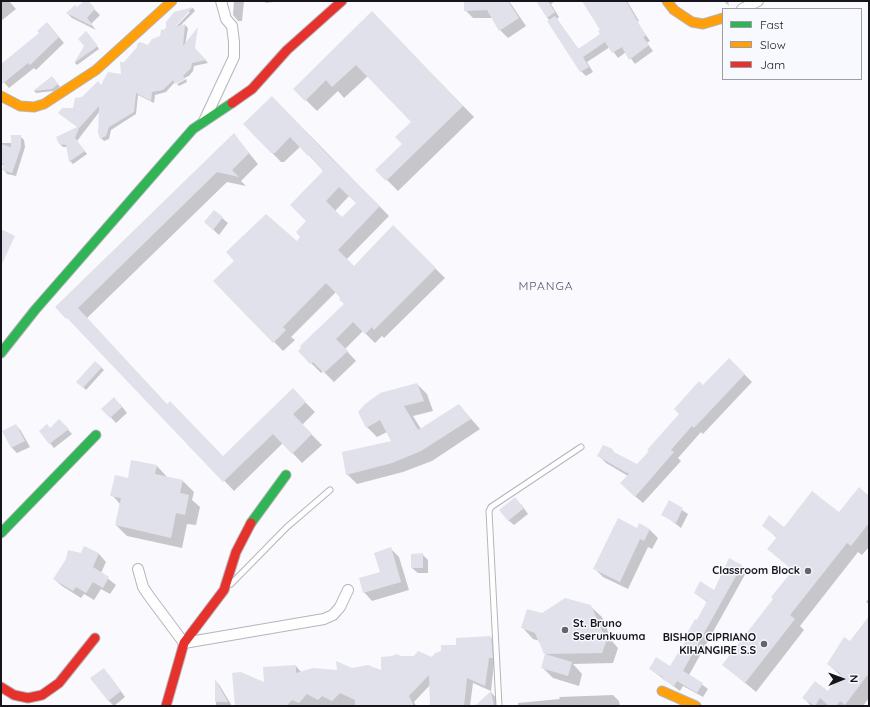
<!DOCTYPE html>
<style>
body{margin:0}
#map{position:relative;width:870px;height:707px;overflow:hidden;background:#f9f9fe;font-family:Quicksand,sans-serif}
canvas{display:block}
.frame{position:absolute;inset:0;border:2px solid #15151b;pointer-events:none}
.legend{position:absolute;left:722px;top:8px;width:140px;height:72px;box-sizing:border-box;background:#f8f8ff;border:1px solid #9d9da4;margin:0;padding:5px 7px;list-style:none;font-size:12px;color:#15151b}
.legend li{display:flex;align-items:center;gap:8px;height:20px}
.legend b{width:20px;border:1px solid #9d9da4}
.north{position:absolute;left:822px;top:659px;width:40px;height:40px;-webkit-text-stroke:3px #f8f8ff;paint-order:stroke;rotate:89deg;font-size:11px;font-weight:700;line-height:16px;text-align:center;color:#15151b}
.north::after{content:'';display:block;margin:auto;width:14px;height:18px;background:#15151b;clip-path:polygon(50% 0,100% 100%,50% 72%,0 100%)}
</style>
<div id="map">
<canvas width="870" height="707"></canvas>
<div class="frame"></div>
<ul class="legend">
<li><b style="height:5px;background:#30b455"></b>Fast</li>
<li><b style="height:5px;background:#ff9f0a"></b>Slow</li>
<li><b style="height:5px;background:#e5322d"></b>Jam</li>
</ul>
<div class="north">N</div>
</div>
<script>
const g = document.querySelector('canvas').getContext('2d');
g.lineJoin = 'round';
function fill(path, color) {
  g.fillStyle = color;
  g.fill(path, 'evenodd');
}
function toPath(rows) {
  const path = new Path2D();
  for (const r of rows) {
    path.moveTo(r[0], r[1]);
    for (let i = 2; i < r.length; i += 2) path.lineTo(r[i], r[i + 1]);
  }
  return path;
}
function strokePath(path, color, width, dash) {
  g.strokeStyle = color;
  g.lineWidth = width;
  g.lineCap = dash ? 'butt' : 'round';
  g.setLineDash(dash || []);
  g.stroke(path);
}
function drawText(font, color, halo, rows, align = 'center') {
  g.font = font + ' Quicksand,sans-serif';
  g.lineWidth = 3;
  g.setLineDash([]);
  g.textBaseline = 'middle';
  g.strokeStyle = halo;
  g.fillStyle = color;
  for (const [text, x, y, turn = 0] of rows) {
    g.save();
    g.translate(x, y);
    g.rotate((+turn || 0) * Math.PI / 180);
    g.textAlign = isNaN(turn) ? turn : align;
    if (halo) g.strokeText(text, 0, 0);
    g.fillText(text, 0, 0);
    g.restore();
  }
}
const shadow = toPath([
 [1,1,9,1,16,9,1,21],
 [86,1,100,15,91,24,96,30,72,18,67,13,77,8],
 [234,1,244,1,242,21,238,21,233,15],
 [263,1,281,1,266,3],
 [465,1,509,1,526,26,508,38,500,30,492,18,473,18,465,10],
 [537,1,555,1,551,4,559,17,557,19,579,50,601,34,601,30,583,1,627,1,639,21,637,22,650,41,647,43,653,51,635,64,626,52,618,58,610,47,587,62,593,72,586,76,581,71],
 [724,1,728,1,729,6],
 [193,8,195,11,180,26,185,25,188,28,185,46,196,50,208,63,194,66,193,71,189,76,175,82,166,92,155,95,154,103,138,95,136,114,111,130,109,139,104,141,101,138,100,111,77,141,87,154,73,164,70,161,68,147,63,147,60,144,78,127,74,109,82,98,122,75,124,63,161,37,174,13],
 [188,12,190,12,172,31,171,29],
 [47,23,64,43,36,70,34,68,9,88,1,79,1,65,40,33],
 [383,24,474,117,398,191,377,170,403,144,412,122,368,76,344,98,338,91,317,111,295,89],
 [89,35,99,49,77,65,75,63,86,46],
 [54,79,60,87,54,91,36,93,34,91],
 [186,79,187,82,179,86,177,84],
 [272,97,389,216,346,260,354,267,393,227,445,278,384,338,382,336,375,343,363,331,345,349,356,361,334,382,323,371,321,373,299,351,345,304,336,292,291,337,295,340,283,351,214,281,297,242,301,238,324,172,301,146,284,162,281,162,244,124],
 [349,196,357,203,342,218,335,211],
 [234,135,258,164,241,181,246,186,227,182,87,318,167,405,223,457,293,390,315,412,302,425,322,445,302,463,283,443,234,491,78,327,56,307],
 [20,136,24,140,25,147,16,176,7,174,4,170,5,166,1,164,1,147,2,143,12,143],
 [214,211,228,223,219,235,205,222],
 [729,359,752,382,703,434,701,432,678,458,681,461,643,503,629,491,628,476,606,463,599,456,612,450,617,456,637,466,703,387],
 [95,362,104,370,86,390,78,382],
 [417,384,427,394,433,411,413,416,421,429,459,405,480,429,432,461,403,472,357,484,347,474,392,442,387,432,377,437,367,427],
 [120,404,127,413,116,423,103,409],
 [59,420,72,434,54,448,40,431,50,429],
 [16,425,21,431,30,447,17,453,12,448,4,432],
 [157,466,168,478,183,481,194,492,192,500,200,507,196,525,187,524,182,548,127,536,116,525,120,504,112,495,128,479],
 [869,497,869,547,862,555,858,552,800,626,804,630,756,692,724,665,775,599,794,571,768,549,777,538,763,525,785,528,839,514],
 [670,502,688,514,681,528,663,514],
 [521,504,528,514,514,525,508,520],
 [638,529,649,529,658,538,652,549,648,547,628,589,603,577,595,569],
 [85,547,99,554,106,562,101,573,116,585,110,594,101,589,94,600,84,594,81,598,62,586,54,579,81,554],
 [391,549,399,557,409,590,372,601,364,592,381,573],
 [422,554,428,560,428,573,418,573,412,568],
 [741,566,747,571,689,675,708,689,703,697,683,686,680,691,650,669,671,667,707,602,695,593,714,591],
 [869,598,869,604,866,602],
 [590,606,602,617,612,641,618,648,613,663,573,664,582,674,579,686,553,678,542,667,546,654,540,641,533,639,522,627,542,614],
 [869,617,869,698,863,706,811,706,804,698,828,692,841,676,828,664,850,642],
 [490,637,496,642,498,664,494,664,491,691,473,683,470,706,431,706,430,685,414,702,416,706,236,706,266,683,296,666,302,673,352,669,382,672,401,657,432,658,457,646],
 [109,675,125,697,114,706,108,700],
 [216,681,220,686,232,706,216,706],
 [491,692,496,698,498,706,477,706],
 [613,695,619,701,620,706,518,706,518,703,560,699,559,697]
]);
const building = toPath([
 [84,1,89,1,95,9,87,18,94,27,66,13,75,5,77,7],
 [464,1,508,1,519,18,499,31,487,10,464,11],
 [536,1,548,1,555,12,547,18],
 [582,1,626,1,646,36,643,37,649,45,629,60,622,47,612,53,605,42,583,57,589,67,580,72,547,21,555,16,578,49,600,34,598,31,600,30],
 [193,7,175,27,185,24,183,46,198,27,195,48,206,60,192,63,191,68,183,76,185,79,175,84,173,80,163,90,152,92,151,101,136,93,134,112,109,127,106,136,100,139,98,133,99,106,79,128,75,138,85,151,69,162,66,145,59,144,56,137,77,127,58,113,62,108,73,108,75,98,82,97,98,81,101,85,108,72,121,74,120,62,124,62,137,47,137,44,140,42,148,45,152,39,160,36,161,30,166,29,166,22,174,12],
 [372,11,463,106,386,181,375,170,402,144,395,137,411,122,356,65,332,87,326,80,305,101,293,89],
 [47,22,59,37,30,65,28,63,1,85,1,64,39,33,37,31],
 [86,31,98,46,74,63,84,46,78,39],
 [52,76,58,84,52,89,33,91],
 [272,96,326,153,380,206,338,250,354,266,393,225,436,268,374,330,372,327,365,334,353,322,336,339,348,351,324,373,313,362,310,364,298,351,301,348,300,346,344,304,339,299,341,298,326,283,283,327,286,330,273,343,213,281,234,261,226,252,266,214,297,241,300,237,296,232,306,221,290,205,323,171,310,155,308,156,290,137,275,153,271,153,243,124],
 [339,187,356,203,342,217,326,201],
 [234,133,249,153,232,170,239,177,217,172,78,308,167,404,170,401,223,456,293,388,306,402,293,414,312,434,292,454,273,434,223,482,67,318,66,319,55,307],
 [11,135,21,135,21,147,12,173,2,170,4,164,1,163,1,144,11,147],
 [214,210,223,217,213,230,204,222],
 [1,229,15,236,1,266],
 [729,358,745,374,694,428,692,426,671,450,674,452,635,497,620,483,629,474,597,456,603,445,613,449,612,451,637,464,649,451,647,450,679,414,674,409,699,381,703,385],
 [95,361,102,367,83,388,76,382],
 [417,383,424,401,404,406,418,430,459,404,471,419,421,451,392,463,346,475,342,452,391,441,380,420,366,428,358,412,365,404,380,393],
 [114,397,122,407,110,418,101,409],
 [59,419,69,429,49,444,39,431,47,424,50,428],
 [16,424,25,441,11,448,2,431],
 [131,460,157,465,155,474,183,480,180,493,189,495,185,515,176,513,171,538,115,525,121,498,110,496,115,475,128,478],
 [859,487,869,496,869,523,851,546,847,543,790,615,795,619,745,683,722,665,773,599,771,597,793,570,767,549,777,537,762,526,769,515,784,527,812,491,839,512],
 [515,497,524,508,508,521,499,510],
 [669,500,683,508,676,523,661,515],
 [618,518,637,528,639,523,650,529,644,541,640,539,620,582,593,569],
 [84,546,99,553,93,567,109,577,103,588,93,582,86,593,76,587,73,591,53,579,66,559,68,550,81,553],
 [391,547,401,582,363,593,359,578,380,572,374,553],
 [423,553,423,568,411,568,411,554],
 [729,558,742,565,683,671,703,683,697,693,677,681,674,686,662,679,663,677,649,669,656,657,670,666,686,640,684,639,695,619,697,620,707,601,694,593,700,581,714,590],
 [565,598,591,605,603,633,608,636,602,653,544,654,535,633,521,628,527,609,542,613],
 [869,616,869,673,845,705,840,701,836,706,829,706,820,698,815,706,802,698,815,681,828,691,841,674,827,664,844,637,850,641],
 [491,636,493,658,489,658,485,686,467,678,464,706,430,706,429,675,409,696,414,706,355,706,355,700,340,693,332,701,322,696,318,700,307,694,299,703,292,700,286,706,235,706,232,673,241,672,264,682,263,667,296,665,296,673,313,668,337,670,336,661,352,668,368,665,381,670,381,657,392,656,396,654,401,656,414,656,418,651,432,657,435,653,441,651,441,645,456,645,456,638],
 [545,654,572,662,568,676,541,668],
 [104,668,121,691,108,701,90,678],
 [215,679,228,702,215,702],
 [491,691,494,706,475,706]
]);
const lane = toPath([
 [231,584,287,527,330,490],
 [499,706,489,511,491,507,581,447]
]);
const street = toPath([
 [742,9,758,1],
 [204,121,234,57,234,42,232,26,226,19,221,1],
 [138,569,143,587,149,596,184,643,324,619,333,615,340,607,348,590]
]);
const fast = toPath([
 [1,353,35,310,193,129,232,103],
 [251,523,286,475],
 [1,533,96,435]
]);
const slow = toPath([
 [667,1,674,10,692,22,703,24,723,18],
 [1,96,20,106,34,107,44,104,96,70,172,1],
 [662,691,696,706]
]);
const jam = toPath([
 [232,103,252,89,287,50,342,1],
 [1,687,14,695,28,698,42,695,59,683,95,638],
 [166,706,184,643,224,590,236,552,251,523]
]);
const markers = [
 [808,571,4,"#65656a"],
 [565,630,4,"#65656a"],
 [764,644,4,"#65656a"]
];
const poiNames = [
 ["Classroom Block",800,571],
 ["St. Bruno",573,624,"left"],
 ["Sserunkuuma",573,637,"left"],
 ["BISHOP CIPRIANO",756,638],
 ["KIHANGIRE S.S",756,651]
];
const neighbourhoodNames = [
 ["MPANGA",546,286]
];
fill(shadow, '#0003');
fill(building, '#e1e1ec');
strokePath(lane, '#b5b5ba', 7);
strokePath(street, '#b5b5ba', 12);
strokePath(fast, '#b5b5ba', 11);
strokePath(slow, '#b5b5ba', 11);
strokePath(jam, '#b5b5ba', 11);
strokePath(lane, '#fefeff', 5);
strokePath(street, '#fefeff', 10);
strokePath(fast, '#30b455', 9);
strokePath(slow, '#ff9f0a', 9);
strokePath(jam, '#e5322d', 9);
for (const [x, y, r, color] of markers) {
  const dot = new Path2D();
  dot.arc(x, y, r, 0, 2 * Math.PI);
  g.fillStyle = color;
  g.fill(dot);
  strokePath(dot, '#f8f8ff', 1.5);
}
drawText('bold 11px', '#15151b', '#f8f8ff', poiNames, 'right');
g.letterSpacing = '1px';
drawText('12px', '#535361', '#f8f8ff', neighbourhoodNames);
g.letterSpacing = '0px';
</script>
